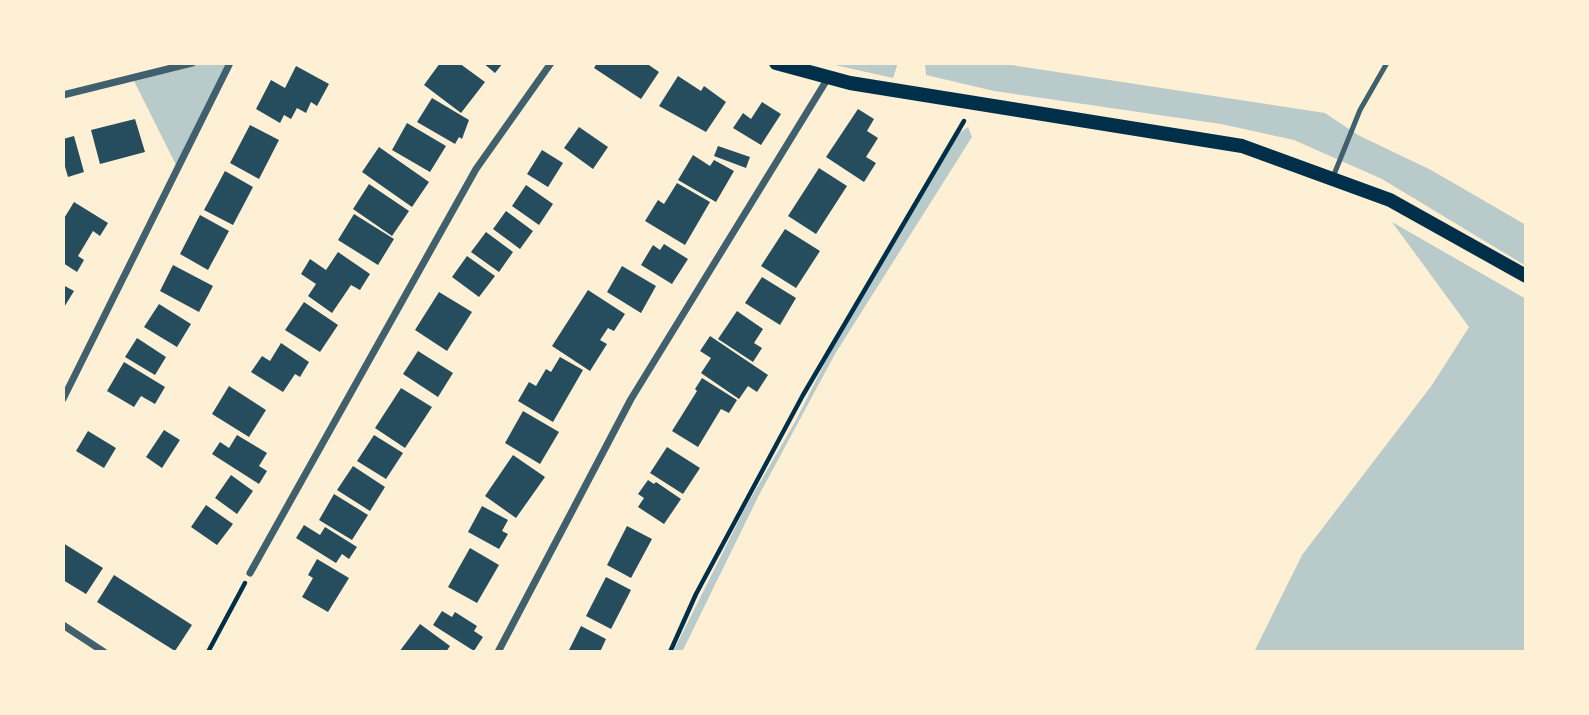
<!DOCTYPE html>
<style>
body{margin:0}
#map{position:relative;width:1589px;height:715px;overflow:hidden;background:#fdf0d5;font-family:"Alegreya Sans",sans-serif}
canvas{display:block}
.frame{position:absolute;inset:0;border:65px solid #fdf0d5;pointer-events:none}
</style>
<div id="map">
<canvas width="1589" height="715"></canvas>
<div class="frame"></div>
</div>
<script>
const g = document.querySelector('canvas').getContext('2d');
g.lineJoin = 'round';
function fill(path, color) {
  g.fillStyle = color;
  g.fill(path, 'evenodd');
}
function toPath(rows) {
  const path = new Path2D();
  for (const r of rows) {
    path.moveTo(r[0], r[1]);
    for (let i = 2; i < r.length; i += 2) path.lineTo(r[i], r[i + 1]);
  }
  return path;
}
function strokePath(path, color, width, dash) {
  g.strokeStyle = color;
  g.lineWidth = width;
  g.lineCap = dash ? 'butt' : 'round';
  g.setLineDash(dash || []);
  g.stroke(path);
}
const green = toPath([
 [192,63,230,63,178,169,133,79],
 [826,63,898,63,893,78],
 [925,63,998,63,1325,113,1358,135,1431,170,1526,225,1526,266,1382,179,1294,140,1221,124,994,91,926,75],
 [968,127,972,137,835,354,758,497,682,652,673,652,744,510,795,422,839,335,956,135],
 [1392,222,1526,299,1526,652,1254,652,1302,555,1432,385,1469,327]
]);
const building = toPath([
 [440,63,459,63,485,82,461,113,424,85],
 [483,63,503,63,495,73],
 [597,63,646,63,659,72,641,99,594,68],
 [296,66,329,84,317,106,311,102,306,113,297,108,291,119,284,115,280,123,256,109,271,80,285,88],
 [678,76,701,91,704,86,726,102,706,132,659,106],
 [432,98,469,120,462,139,459,137,455,144,417,122],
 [762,102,781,114,761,145,733,128,743,113,751,119],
 [858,109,874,119,867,131,878,138,866,157,876,163,864,182,826,157],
 [135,119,145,152,100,164,91,130],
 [407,123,446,146,430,172,392,150],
 [250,125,279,140,259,179,230,163],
 [579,127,608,147,593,169,564,148],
 [74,136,84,172,68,177,63,160,63,139],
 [718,146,750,157,746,168,714,156],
 [379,147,429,182,412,207,362,172],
 [542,150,563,163,548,187,527,174],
 [693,155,710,166,714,160,734,171,716,202,678,180],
 [819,168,847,186,816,234,788,216],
 [225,171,253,187,233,225,204,210],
 [677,183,710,202,685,245,645,221,658,200,664,204],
 [369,184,409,211,392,236,353,209],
 [526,185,553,204,539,225,512,206],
 [74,202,108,223,100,236,93,231,78,256,84,260,77,272,63,263,63,220],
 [506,211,533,231,520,249,493,229],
 [354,214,394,239,378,265,338,240],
 [200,215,229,231,208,270,180,254],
 [785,229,820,251,796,288,761,266],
 [486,232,513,252,499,272,471,252],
 [664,244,688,259,672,284,641,265,653,245,660,250],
 [338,252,370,274,360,290,351,285,332,313,308,296,316,284,301,274,310,259,326,270],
 [467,256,495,276,479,297,452,277],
 [173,265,213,286,199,312,160,291],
 [622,266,656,286,641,313,607,292],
 [762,277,796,298,780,325,745,303],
 [63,285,74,291,63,309],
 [588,290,625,314,614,331,608,328,600,340,607,344,590,371,552,346],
 [439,292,472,312,447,351,415,330],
 [304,302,338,325,320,352,285,330],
 [159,304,191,324,177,347,144,327],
 [737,311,763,329,754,343,762,348,753,362,718,339],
 [710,336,768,375,757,392,748,386,739,399,701,373,711,358,700,351],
 [137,338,166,357,155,375,125,357],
 [281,343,309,362,300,377,295,374,283,392,251,372,262,356,270,361],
 [418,351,453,373,438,397,403,374],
 [560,357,583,370,553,422,518,401,529,382,536,386,546,369,551,372],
 [124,362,165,387,155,404,141,396,134,407,107,391],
 [702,378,737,400,729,413,721,409,698,447,672,431,697,391,695,389],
 [229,386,266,410,249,437,212,414],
 [401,388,432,407,405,448,375,428],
 [523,411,559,432,540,464,505,443],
 [164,430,180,440,162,468,146,457],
 [88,431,116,448,104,468,76,451],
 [237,435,267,453,259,466,267,471,259,484,212,454,220,442,229,448],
 [374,435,403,453,386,479,357,461],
 [667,447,700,468,683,494,650,473],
 [513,455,545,477,516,518,485,496],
 [353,466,385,487,370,511,337,490],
 [231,475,253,491,237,514,215,498],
 [648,480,654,484,656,482,681,499,664,524,638,507,644,498,638,494],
 [334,494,368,515,352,540,319,520],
 [206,505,233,524,217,545,191,527],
 [482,506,508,520,502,531,508,534,499,549,468,532],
 [304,525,320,535,325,527,357,547,349,559,342,554,336,563,296,538],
 [627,526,652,539,631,578,607,565],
 [63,543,103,568,86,594,63,580],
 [470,548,499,565,477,603,448,587],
 [317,559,349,578,328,612,302,597,313,578,308,575],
 [114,575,192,625,175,651,97,602],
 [606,577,631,590,611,629,586,616],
 [442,611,452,617,455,612,477,626,474,631,483,637,474,651,433,625],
 [420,624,450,646,446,652,399,652],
 [581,626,606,639,600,652,568,652]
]);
const path = toPath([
 [208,652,245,583],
 [670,652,696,594,803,395,964,121]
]);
const service = toPath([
 [1333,177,1360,110,1387,63]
]);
const minor = toPath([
 [63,95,192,63],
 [63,399,230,63],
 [250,573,476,169,551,63],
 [63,625,104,652],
 [498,652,631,399,828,78]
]);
const secondary = toPath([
 [776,63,850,83,1242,146,1390,200,1526,276]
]);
fill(green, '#b9caca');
fill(building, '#264d5e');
strokePath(path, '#003049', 4.5);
strokePath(service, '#3f606c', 5);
strokePath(minor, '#3f606c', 7);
strokePath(secondary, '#003049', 14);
</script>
